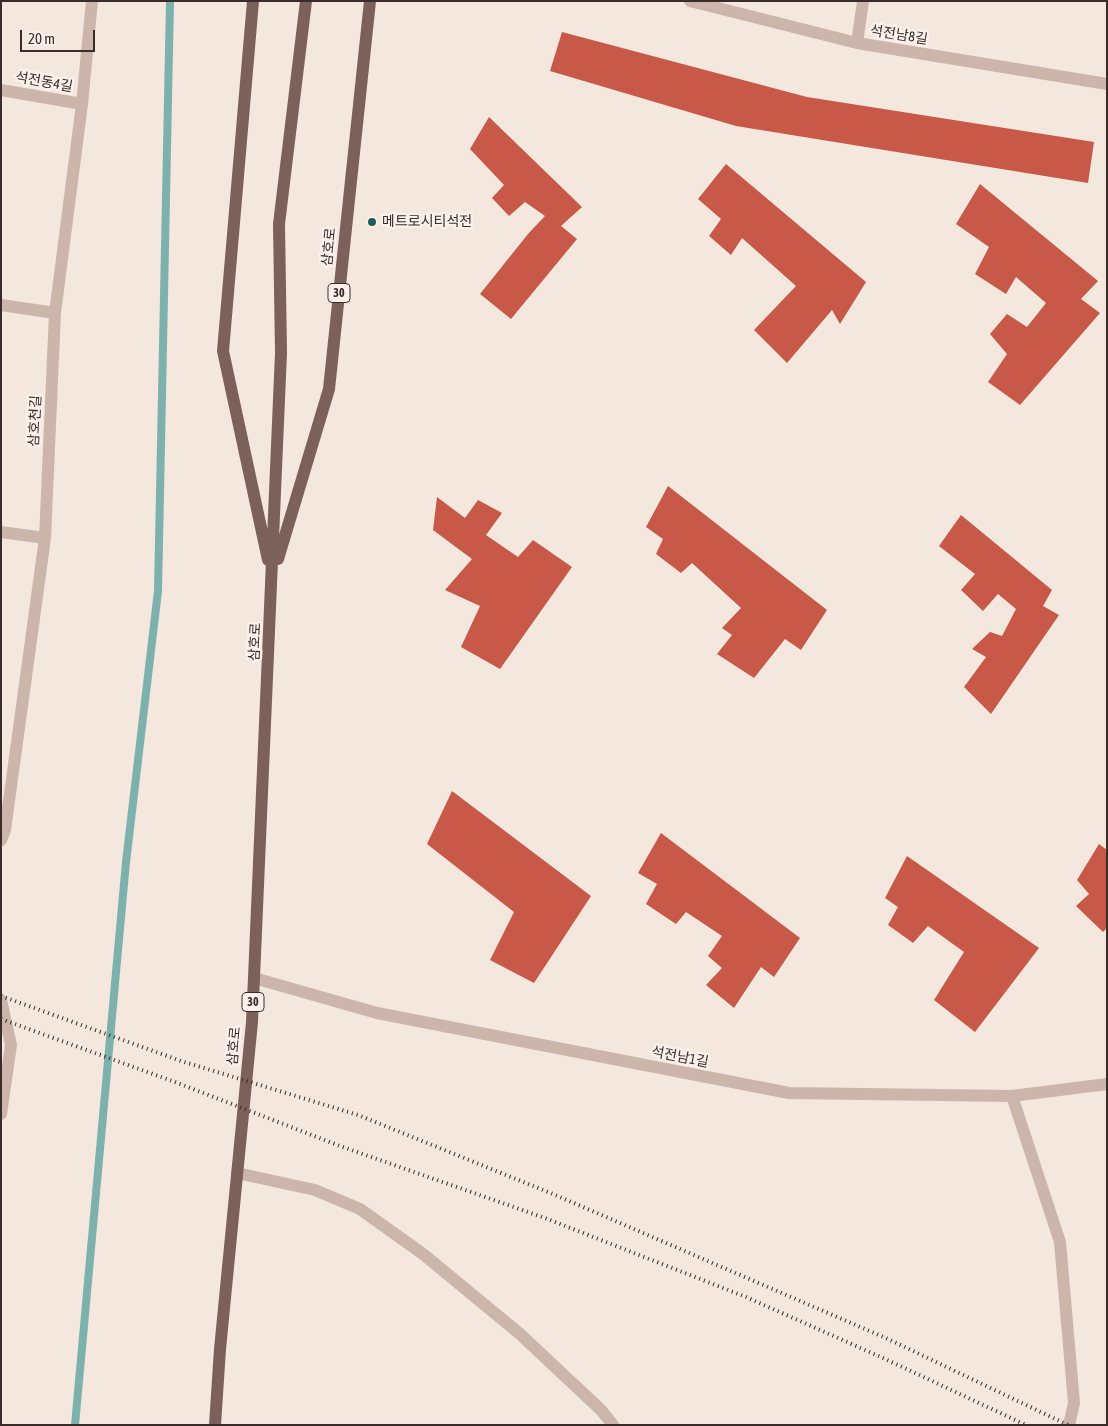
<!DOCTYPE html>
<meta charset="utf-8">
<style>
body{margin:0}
#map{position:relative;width:1108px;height:1426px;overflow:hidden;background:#f3e7de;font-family:"Asap Condensed",sans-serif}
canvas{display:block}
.frame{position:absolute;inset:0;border:2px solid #392c29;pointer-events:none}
.scale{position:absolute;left:20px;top:30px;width:75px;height:22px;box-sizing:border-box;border:2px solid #392c29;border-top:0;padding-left:6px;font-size:15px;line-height:18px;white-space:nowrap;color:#392c29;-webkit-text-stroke:4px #faf1eb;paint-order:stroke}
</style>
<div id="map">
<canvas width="1108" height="1426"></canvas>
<div class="frame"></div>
<div class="scale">20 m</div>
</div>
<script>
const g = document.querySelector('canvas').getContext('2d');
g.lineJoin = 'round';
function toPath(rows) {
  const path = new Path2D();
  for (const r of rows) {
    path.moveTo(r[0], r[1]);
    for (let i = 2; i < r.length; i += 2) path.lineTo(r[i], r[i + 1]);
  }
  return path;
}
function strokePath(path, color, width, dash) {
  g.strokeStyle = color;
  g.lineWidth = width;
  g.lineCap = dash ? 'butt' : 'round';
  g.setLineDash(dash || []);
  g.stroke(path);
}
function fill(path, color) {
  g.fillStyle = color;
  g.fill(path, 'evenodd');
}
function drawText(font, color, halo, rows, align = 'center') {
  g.font = font + ' "Asap Condensed","Noto Sans KR",sans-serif';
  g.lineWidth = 5;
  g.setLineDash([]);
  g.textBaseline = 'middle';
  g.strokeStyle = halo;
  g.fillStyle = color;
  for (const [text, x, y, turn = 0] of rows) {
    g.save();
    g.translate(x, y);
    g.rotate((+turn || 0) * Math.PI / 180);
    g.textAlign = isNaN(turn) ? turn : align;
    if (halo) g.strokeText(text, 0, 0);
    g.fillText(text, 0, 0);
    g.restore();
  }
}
const stream = toPath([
 [75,1425,126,862,158,591,170,1]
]);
const building = toPath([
 [562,32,807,97,1094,142,1088,183,736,126,550,71],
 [489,117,582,207,561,226,577,239,511,319,480,294,528,234,545,216,525,202,509,216,492,198,504,185,470,149],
 [726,164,866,282,840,324,832,310,787,363,754,330,796,286,742,238,731,255,709,236,721,219,698,199],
 [980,184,1098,281,1081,299,1100,313,1020,405,988,382,1007,354,990,334,1007,314,1027,327,1046,303,1016,277,1006,294,975,274,989,247,956,224],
 [668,486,827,610,801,650,785,639,754,678,717,654,732,635,722,628,741,608,692,563,681,573,656,554,663,539,646,527],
 [437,497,465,518,478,500,502,513,486,535,518,557,533,540,572,567,500,669,461,647,480,606,445,590,472,559,433,530],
 [961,515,1052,590,1043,606,1059,615,991,714,964,687,986,657,972,649,990,632,1002,636,1016,609,998,594,983,611,961,590,975,574,939,546],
 [452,791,591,896,534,983,490,960,514,912,427,844],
 [661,833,800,938,774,977,761,967,734,1008,706,985,722,968,708,956,722,936,686,912,676,924,646,904,657,884,638,873],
 [1099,844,1107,850,1107,928,1103,932,1076,906,1089,894,1077,880],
 [907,856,1039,948,975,1032,934,1000,964,952,928,926,913,943,888,925,898,907,885,898]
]);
const street = toPath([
 [690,1,857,43,1107,84],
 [857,43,863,1],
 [1,90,82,104],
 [1,305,55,313],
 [1,532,45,538],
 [1,840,5,830,45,538,55,313,82,104,92,1],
 [254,978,377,1013,789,1093,1012,1096,1107,1084],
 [1,1000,11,1045,1,1114],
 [1012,1096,1060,1242,1074,1403,1069,1425],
 [237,1173,315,1190,360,1209,423,1254,520,1334,601,1410,613,1425]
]);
const primary = toPath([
 [253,1,223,351,268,560],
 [278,559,329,389,370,1],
 [215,1425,220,1349,252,1022,254,978,281,353,279,224,306,1]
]);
const rail = toPath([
 [1,996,181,1061,358,1115,553,1194,888,1339,1068,1425],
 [1,1019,175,1082,340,1146,545,1218,746,1297,883,1358,1026,1425]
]);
const markers = [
 [372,222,5,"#1e5b58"]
];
const shields = [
 [339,293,22],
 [253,1002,22]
];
const shieldNames = [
 ["30",339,293],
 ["30",253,1002]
];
const streetNames = [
 ["석전남8길",899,35,9],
 ["석전동4길",44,82,10],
 ["삼호로",329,247,-84],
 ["삼호천길",35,421,-87],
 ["삼호로",255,642,-87],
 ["삼호로",234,1046,-85],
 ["석전남1길",680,1057,11]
];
const poiNames = [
 ["메트로시티석전",382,222]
];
strokePath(stream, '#7cb1ad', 8);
fill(building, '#c85848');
strokePath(street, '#ccb5aa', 12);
strokePath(primary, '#7b615a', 12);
strokePath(rail, '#392c29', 4, [1, 4]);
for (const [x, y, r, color] of markers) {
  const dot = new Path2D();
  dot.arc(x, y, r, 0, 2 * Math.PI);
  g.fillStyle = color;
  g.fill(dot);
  strokePath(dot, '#faf1eb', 2);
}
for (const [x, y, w] of shields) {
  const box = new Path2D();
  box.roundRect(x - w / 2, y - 9.5, w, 19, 4);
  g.fillStyle = '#faf1eb';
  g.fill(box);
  strokePath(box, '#392c29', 1);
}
drawText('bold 12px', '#392c29', null, shieldNames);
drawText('14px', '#392c29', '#faf1eb', streetNames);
drawText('14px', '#392c29', '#faf1eb', poiNames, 'left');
</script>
